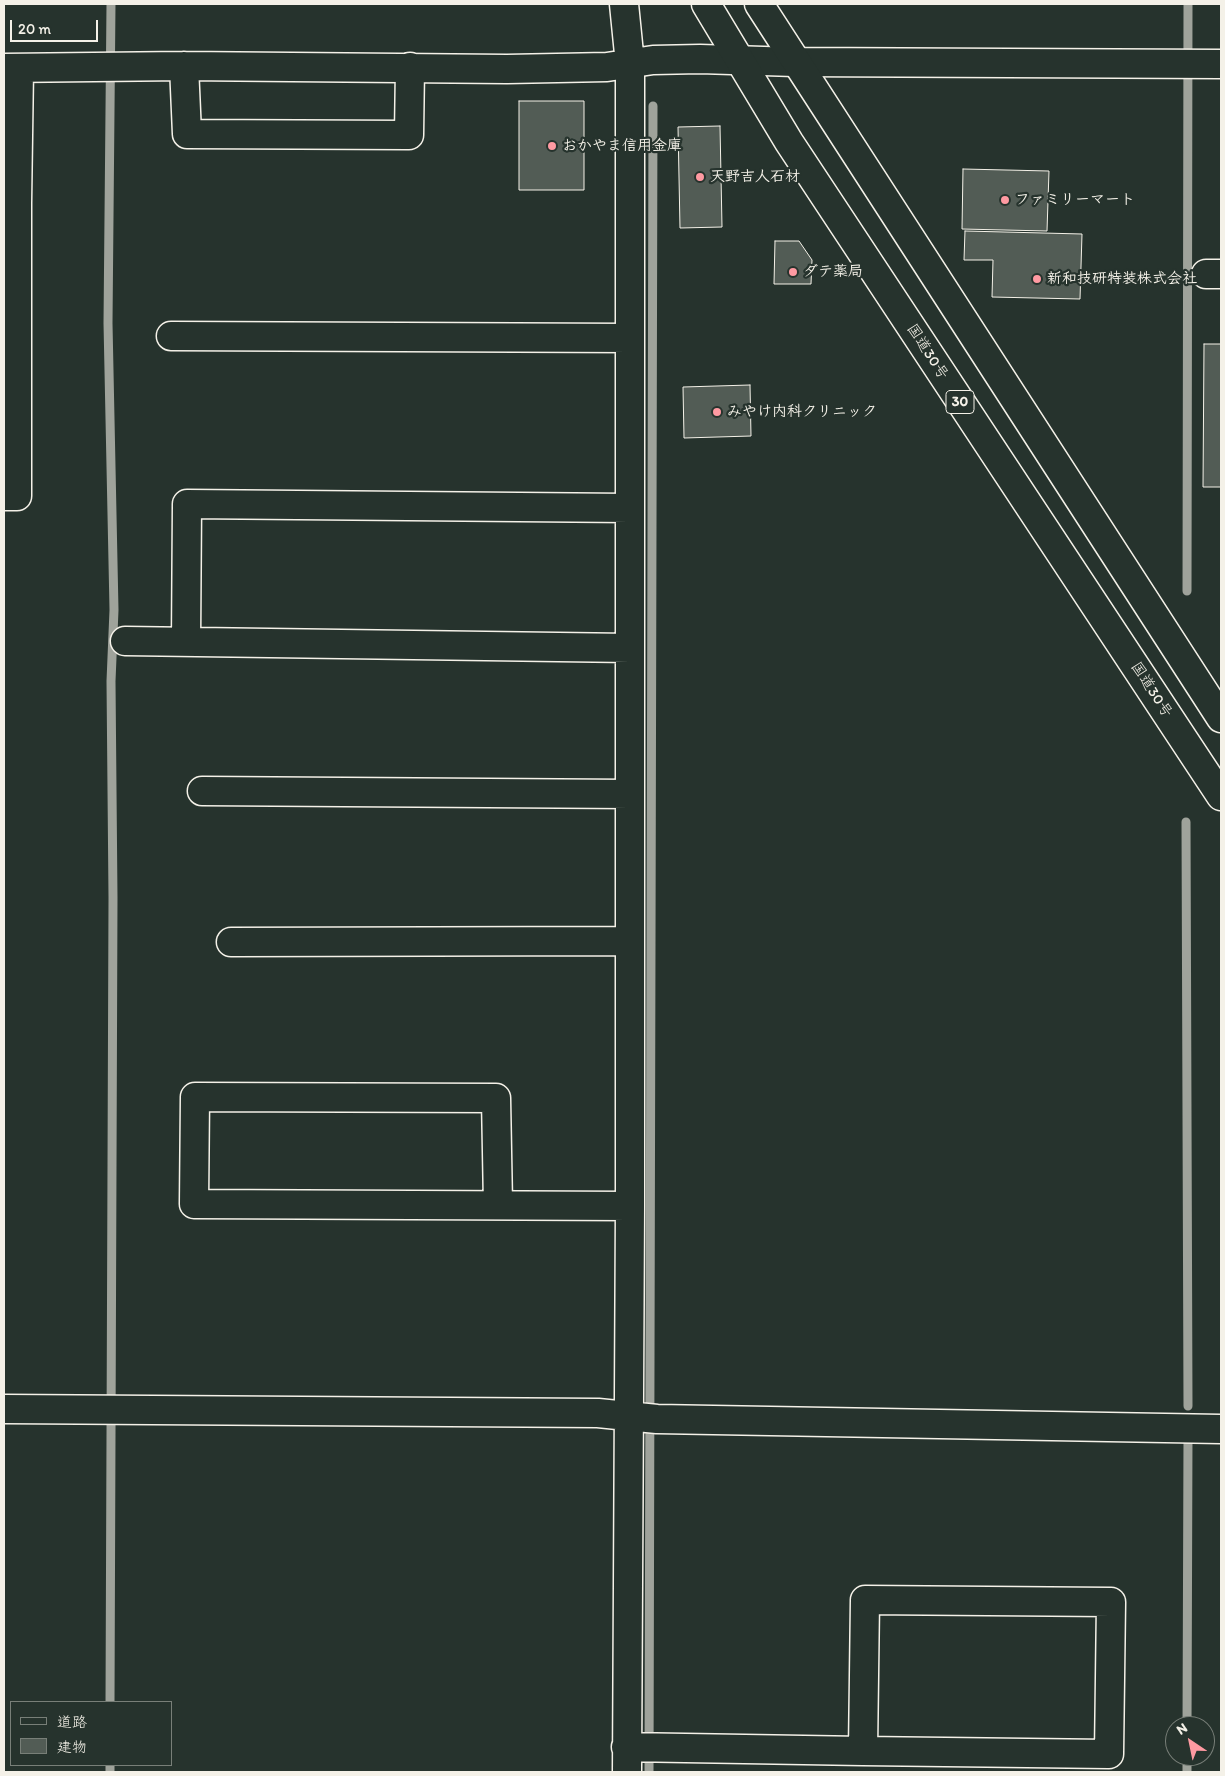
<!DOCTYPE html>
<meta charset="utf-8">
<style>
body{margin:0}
#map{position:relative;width:1225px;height:1776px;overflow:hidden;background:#26332d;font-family:Itim,"Klee One",sans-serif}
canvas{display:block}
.frame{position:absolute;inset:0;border:5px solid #f4f1e8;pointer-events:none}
.legend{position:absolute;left:10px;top:1701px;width:162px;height:65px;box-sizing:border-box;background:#26332d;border:1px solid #787f78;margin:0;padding:6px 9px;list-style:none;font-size:15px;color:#f4f1e8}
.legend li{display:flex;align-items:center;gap:10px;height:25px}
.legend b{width:25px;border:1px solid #787f78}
.north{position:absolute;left:1165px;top:1716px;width:50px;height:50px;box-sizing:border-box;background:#26332d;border:1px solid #787f78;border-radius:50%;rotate:326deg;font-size:14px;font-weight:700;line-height:20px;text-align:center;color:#f4f1e8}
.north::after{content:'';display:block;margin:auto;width:18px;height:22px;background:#ff9aa2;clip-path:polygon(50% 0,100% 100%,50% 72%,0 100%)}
.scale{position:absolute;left:10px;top:20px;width:88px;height:22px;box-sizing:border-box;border:2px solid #f4f1e8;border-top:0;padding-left:6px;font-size:15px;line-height:18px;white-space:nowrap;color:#f4f1e8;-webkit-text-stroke:4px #26332d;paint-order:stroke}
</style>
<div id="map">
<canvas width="1225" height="1776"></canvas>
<div class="frame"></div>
<ul class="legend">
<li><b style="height:6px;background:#26332d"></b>道路</li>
<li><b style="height:14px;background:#525c55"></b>建物</li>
</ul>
<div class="north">N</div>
<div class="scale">20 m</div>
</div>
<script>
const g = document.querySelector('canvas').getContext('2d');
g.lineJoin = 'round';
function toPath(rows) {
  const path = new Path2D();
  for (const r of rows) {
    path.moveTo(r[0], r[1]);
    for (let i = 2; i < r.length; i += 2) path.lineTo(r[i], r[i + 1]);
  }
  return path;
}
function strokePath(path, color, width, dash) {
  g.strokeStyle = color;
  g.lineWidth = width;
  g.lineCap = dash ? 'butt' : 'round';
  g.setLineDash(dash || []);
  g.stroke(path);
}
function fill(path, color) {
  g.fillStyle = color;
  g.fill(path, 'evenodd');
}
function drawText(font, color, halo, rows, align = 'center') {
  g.font = font + ' Itim,"Klee One",sans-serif';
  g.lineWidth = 4.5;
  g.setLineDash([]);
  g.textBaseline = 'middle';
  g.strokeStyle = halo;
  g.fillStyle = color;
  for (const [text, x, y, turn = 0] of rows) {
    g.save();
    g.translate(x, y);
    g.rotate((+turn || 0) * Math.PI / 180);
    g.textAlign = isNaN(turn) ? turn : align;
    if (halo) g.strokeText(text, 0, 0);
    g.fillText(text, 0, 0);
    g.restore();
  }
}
const stream = toPath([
 [1187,591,1188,4],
 [1186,822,1188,1406],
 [110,1702,113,898,111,681,114,610,108,323,111,4],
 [1187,1726,1188,1436],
 [110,1765,110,1772],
 [649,1772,653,106],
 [1187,1772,1187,1756]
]);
const building = toPath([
 [519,101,584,101,584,190,519,190,519,101],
 [720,126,722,227,680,228,678,127,720,126],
 [963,169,1049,171,1047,231,962,229,963,169],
 [965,231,1082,234,1080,299,992,297,993,260,964,260,965,231],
 [775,241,799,241,812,260,811,284,774,284,775,241],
 [1204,344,1221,344,1221,487,1203,487,1204,344],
 [750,385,751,436,684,438,683,387,750,385]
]);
const street = toPath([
 [624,4,630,64,630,1206,627,1772],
 [184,66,187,134,409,135,410,67],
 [4,68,184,66,507,69,607,67,653,60,700,59,795,62,1221,64],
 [4,203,17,203,17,496,4,496],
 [17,203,19,69],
 [1206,274,1221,274],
 [171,336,630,338],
 [125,641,630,648],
 [186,642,187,504,629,508],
 [202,791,630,794],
 [231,942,630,941],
 [498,1205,496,1098,195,1097,194,1204,630,1206],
 [4,1409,598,1413,657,1419,1221,1429],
 [626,1747,863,1751,1109,1754,1111,1602,865,1600,863,1751]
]);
const highway = toPath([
 [706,4,789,142,1221,796],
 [759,4,1221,718]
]);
const markers = [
 [552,146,5,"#ff9aa2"],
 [700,177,5,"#ff9aa2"],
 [1005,200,5,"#ff9aa2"],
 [793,272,5,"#ff9aa2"],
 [1037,279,5,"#ff9aa2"],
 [717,412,5,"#ff9aa2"]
];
const shields = [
 [960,402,28]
];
const shieldNames = [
 ["30",960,402]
];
const poiNames = [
 ["おかやま信用金庫",562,146],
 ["天野吉人石材",710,177],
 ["ファミリーマート",1015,200],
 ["ダテ薬局",803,272],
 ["新和技研特装株式会社",1047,279],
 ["みやけ内科クリニック",727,412]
];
const streetNames = [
 ["国道30号",927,352,57],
 ["国道30号",1151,690,57]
];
strokePath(stream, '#9fa39b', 9);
fill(building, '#525c55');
strokePath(building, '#f4f1e8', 1);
strokePath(street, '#f4f1e8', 31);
strokePath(highway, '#f4f1e8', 31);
strokePath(street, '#26332d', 28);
strokePath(highway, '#26332d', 28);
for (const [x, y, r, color] of markers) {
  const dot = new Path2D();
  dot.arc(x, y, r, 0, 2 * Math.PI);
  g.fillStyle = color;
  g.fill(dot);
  strokePath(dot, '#26332d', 2);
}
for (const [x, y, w] of shields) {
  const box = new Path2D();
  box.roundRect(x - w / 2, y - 11.5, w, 23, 4);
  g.fillStyle = '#26332d';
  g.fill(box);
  strokePath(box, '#f4f1e8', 1);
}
drawText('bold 14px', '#f4f1e8', null, shieldNames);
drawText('bold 15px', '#f4f1e8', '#26332d', poiNames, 'left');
drawText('15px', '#f4f1e8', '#26332d', streetNames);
</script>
